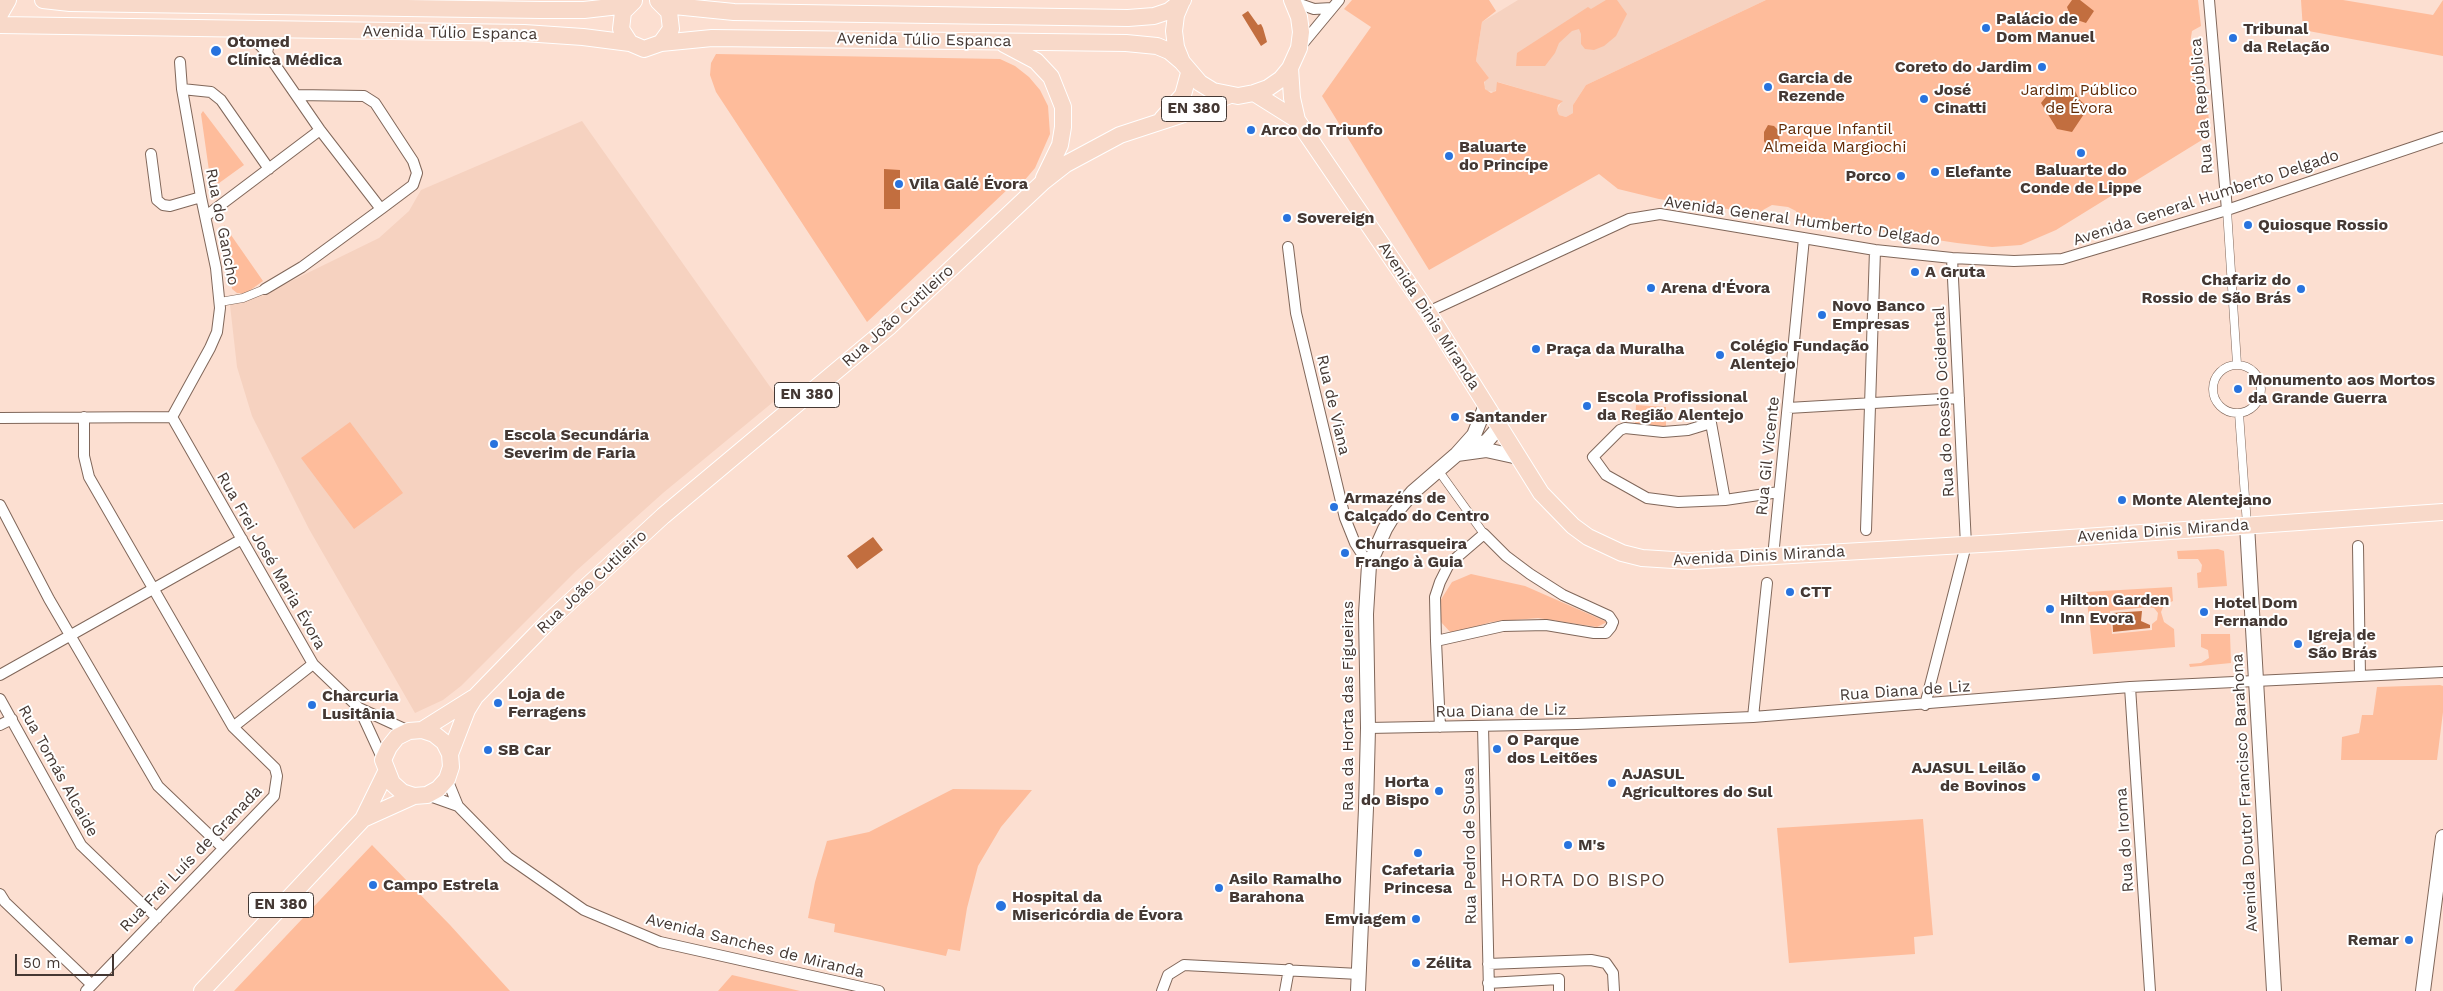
<!DOCTYPE html>
<meta charset="utf-8">
<style>
body{margin:0}
#map{position:relative;width:2443px;height:991px;overflow:hidden;background:#fcdfd1;font-family:"Work Sans",sans-serif}
canvas{display:block}
.scale{position:absolute;left:15px;top:954px;width:99px;height:22px;box-sizing:border-box;border:2px solid #443833;border-top:0;padding-left:6px;font-size:15px;line-height:18px;white-space:nowrap;color:#443833;-webkit-text-stroke:4px #fff;paint-order:stroke}
</style>
<div id="map">
<canvas width="2443" height="991"></canvas>
<div class="scale">50 m</div>
</div>
<script>
const g = document.querySelector('canvas').getContext('2d');
g.lineJoin = 'round';
function fill(path, color) {
  g.fillStyle = color;
  g.fill(path, 'evenodd');
}
function toPath(rows) {
  const path = new Path2D();
  for (const r of rows) {
    if (r.length === 3) {
      path.moveTo(r[0] + r[2], r[1]);
      path.arc(r[0], r[1], r[2], 0, 2 * Math.PI);
      continue;
    }
    path.moveTo(r[0], r[1]);
    for (let i = 2; i < r.length; i += 2) path.lineTo(r[i], r[i + 1]);
  }
  return path;
}
function strokePath(path, color, width, dash) {
  g.strokeStyle = color;
  g.lineWidth = width;
  g.lineCap = dash ? 'butt' : 'round';
  g.setLineDash(dash || []);
  g.stroke(path);
}
function drawText(font, color, halo, rows, align = 'center') {
  g.font = font + ' "Work Sans",sans-serif';
  g.lineWidth = 4;
  g.setLineDash([]);
  g.textBaseline = 'middle';
  g.strokeStyle = halo;
  g.fillStyle = color;
  for (const [text, x, y, turn = 0] of rows) {
    g.save();
    g.translate(x, y);
    g.rotate((+turn || 0) * Math.PI / 180);
    g.textAlign = isNaN(turn) ? turn : align;
    if (halo) g.strokeText(text, 0, 0);
    g.fillText(text, 0, 0);
    g.restore();
  }
}
const built = toPath([
 [1518,0,1766,0,1586,85,1573,105,1573,113,1566,117,1559,115,1557,110,1562,101,1498,82,1497,89,1494,92,1487,91,1484,87,1485,80,1489,78,1476,61,1482,22],
 [582,121,778,398,663,493,576,571,461,686,443,700,415,713,309,529,252,416,237,367,230,305,285,284,379,238,409,211,421,190]
]);
const green = toPath([
 [1352,0,1489,0,1496,11,1482,22,1476,61,1489,78,1484,82,1485,89,1491,93,1496,91,1497,82,1563,101,1558,105,1557,110,1559,115,1566,117,1573,113,1573,105,1586,85,1766,0,2198,0,2201,26,2192,31,2190,44,2195,55,2204,58,2210,135,2056,230,2021,245,1992,247,1957,243,1798,219,1796,211,1788,207,1772,205,1763,210,1762,214,1659,199,1618,189,1599,174,1429,270,1322,96,1371,27,1344,9],
 [1606,0,1617,0,1627,14,1616,36,1604,46,1594,50,1585,49,1581,44,1581,34,1579,29,1572,31,1559,43,1555,53,1545,66,1516,66,1517,53,1588,7,1591,9],
 [2301,0,2343,0,2433,15,2443,0,2443,56,2303,30],
 [716,54,1000,59,1015,66,1029,77,1040,90,1048,106,1050,134,1035,168,1018,188,1009,188,867,322,716,92,710,75,711,63],
 [203,111,244,165,215,186,211,185,201,114],
 [224,225,263,281,245,294,237,293,232,289],
 [1636,405,1666,407,1666,428,1635,426],
 [350,422,403,493,354,529,301,458],
 [2218,549,2224,551,2227,586,2198,588,2197,573,2201,572,2202,565,2198,559,2178,559,2177,551],
 [1471,574,1525,586,1607,622,1597,627,1538,618,1491,622,1452,634,1440,621,1440,601,1452,582],
 [2172,587,2173,601,2164,605,2161,612,2164,622,2174,629,2175,647,2093,654,2086,592],
 [2148,607,2154,608,2158,613,2157,620,2152,624,2152,630,2112,634,2110,611],
 [2201,634,2230,634,2231,663,2190,667,2189,664,2201,663,2209,658,2208,650,2201,647],
 [2440,685,2443,686,2443,712,2437,760,2341,760,2342,737,2359,733,2362,715,2373,715,2377,687],
 [953,789,1032,790,1001,827,978,866,967,908,960,951,948,949,946,956,834,932,835,924,808,918,815,882,827,841,869,832],
 [1923,819,1933,935,1914,937,1915,954,1789,963,1777,828],
 [372,845,450,925,510,991,234,991],
 [732,975,800,991,718,991]
]);
const water = toPath([
 [2072,0,2080,0,2094,11,2086,23,2071,18,2067,7],
 [1248,11,1258,25,1261,24,1263,28,1267,42,1261,46,1242,15],
 [2059,87,2075,91,2079,99,2088,108,2072,132,2057,129,2041,103,2049,93],
 [1768,125,1774,126,1779,131,1780,146,1776,151,1768,149,1764,141,1764,132],
 [884,169,900,170,900,209,884,209],
 [873,537,883,550,857,569,847,556],
 [2142,611,2141,621,2150,625,2150,628,2113,632,2112,613]
]);
const pedestrian = toPath([
 [2227,210,2237,364],
 [220,302,243,298,265,289],
 [2237,389,24],
 [2239,413,2247,525],
 [1438,470,1484,534]
]);
const minor = toPath([
 [2209,0,2227,210],
 [1294,2,1314,9,1332,8],
 [246,30,267,53,320,130,381,209,302,267,265,289],
 [1300,47,1339,0],
 [267,53,270,37,282,32],
 [182,89,211,92,221,100,269,169],
 [296,95,364,96,375,103,413,161,417,173,413,185,381,209],
 [151,154,157,200,163,205,170,206,201,197],
 [206,216,320,130],
 [1288,247,1296,313,1345,518,1355,543,1369,565],
 [1428,312,1629,219,1660,214,1875,250,1952,258,2014,261,2062,259,2227,210,2443,137],
 [1788,408,1959,398],
 [84,417,84,456,89,477,233,727,275,768,277,776,274,796,86,991],
 [172,417,313,664,359,708,409,731],
 [172,417,210,348,217,332,220,308,216,268,201,197,182,89,180,62],
 [0,418,172,417],
 [1725,500,1711,423,1688,430,1663,432,1625,428,1620,430,1593,457,1606,475,1647,498,1678,502,1725,500,1779,492],
 [0,505,49,599,158,786,223,848],
 [1866,530,1875,250],
 [1484,534,1506,556,1530,574,1563,595,1609,616,1613,622,1611,627,1606,633,1594,633,1546,625,1503,626,1436,641,1435,597,1440,582,1449,564,1484,534],
 [2358,546,2360,676],
 [1773,557,1804,238],
 [1436,641,1440,727],
 [0,675,242,539],
 [2130,687,2150,991],
 [0,699,81,845,157,918],
 [1925,705,1966,545,1952,258],
 [359,708,383,760],
 [1753,717,1767,583],
 [0,725,12,719],
 [1483,726,1489,991],
 [233,727,313,664],
 [1368,728,1577,724,1753,717,2130,687,2443,672],
 [447,779,458,806,508,857,584,910,660,942,879,991],
 [427,795,458,806],
 [0,894,5,902,91,984],
 [1488,964,1591,960,1606,963,1613,973,1614,991],
 [1488,983,1559,979,1559,991],
 [1162,991,1168,975,1184,965,1359,974],
 [1285,991,1289,969]
]);
const tertiary = toPath([
 [1471,449,1487,441,1499,427],
 [1457,454,1486,450,1518,457],
 [2247,525,2274,991],
 [1358,991,1366,808,1368,728,1366,614,1369,565,1385,529,1394,514,1413,492,1457,454,1474,435,1486,405],
 [2423,991,2443,837]
]);
const primary = toPath([
 [43,0,70,3,541,10,584,10,628,5],
 [634,1,623,12,621,29,630,43,644,49,661,43,671,29,669,12,658,1],
 [1182,1,1176,15,1174,31,1176,47,1182,62,1200,83,1213,91,1238,96,1254,93,1268,88,1281,79,1290,68,1299,48,1301,32,1299,17,1292,0],
 [664,5,734,12,1128,18,1154,16,1169,11,1183,0],
 [0,14,8,0],
 [0,25,524,33,583,37,630,43],
 [661,43,712,38,1126,43,1157,46,1169,51,1182,62],
 [1004,44,1036,61,1051,77,1063,107,1063,127,1060,145,1044,178],
 [1290,68,1292,98,1297,120,1428,312,1541,493,1573,526,1588,537,1622,553,1642,558,1689,561,1998,543,2443,512],
 [1254,93,1297,120],
 [1162,119,1183,95,1189,73],
 [422,730,473,698],
 [450,754,467,710,475,697,548,622,663,516,890,326,1043,182,1066,164,1120,135,1181,115,1230,95],
 [363,819,414,796,427,795,438,789,447,779,451,767,450,754,444,742,434,734,422,730,409,731,397,737,389,747,383,760,392,783,402,792,414,796],
 [202,991,363,819,386,772]
]);
const markers = [
 [1986,28,5,"#2873de"],
 [2233,38,5,"#2873de"],
 [216,51,6,"#2873de"],
 [2042,67,5,"#2873de"],
 [1768,87,5,"#2873de"],
 [1924,99,5,"#2873de"],
 [1251,130,5,"#2873de"],
 [2081,153,5,"#2873de"],
 [1449,156,5,"#2873de"],
 [1935,172,5,"#2873de"],
 [1901,176,5,"#2873de"],
 [899,184,5,"#2873de"],
 [1287,218,5,"#2873de"],
 [2248,225,5,"#2873de"],
 [1915,272,5,"#2873de"],
 [1651,288,5,"#2873de"],
 [2301,289,5,"#2873de"],
 [1822,315,5,"#2873de"],
 [1536,349,5,"#2873de"],
 [1720,355,5,"#2873de"],
 [2238,389,5,"#2873de"],
 [1587,406,5,"#2873de"],
 [1455,417,5,"#2873de"],
 [494,444,5,"#2873de"],
 [2122,500,5,"#2873de"],
 [1334,507,5,"#2873de"],
 [1345,553,5,"#2873de"],
 [1790,592,5,"#2873de"],
 [2050,609,5,"#2873de"],
 [2204,612,5,"#2873de"],
 [2298,644,5,"#2873de"],
 [498,703,5,"#2873de"],
 [312,705,5,"#2873de"],
 [1497,749,5,"#2873de"],
 [488,750,5,"#2873de"],
 [2036,777,5,"#2873de"],
 [1612,783,5,"#2873de"],
 [1439,791,5,"#2873de"],
 [1568,845,5,"#2873de"],
 [1418,853,5,"#2873de"],
 [373,885,5,"#2873de"],
 [1219,888,5,"#2873de"],
 [1001,906,6,"#2873de"],
 [1416,919,5,"#2873de"],
 [2409,940,5,"#2873de"],
 [1416,963,5,"#2873de"]
];
const shields = [
 [1194,109,65],
 [807,395,65],
 [281,905,65]
];
const shieldNames = [
 ["EN 380",1194,109],
 ["EN 380",807,395],
 ["EN 380",281,905]
];
const poiNames = [
 ["Palácio de",1996,19],
 ["Dom Manuel",1996,37],
 ["Tribunal",2243,29],
 ["da Relação",2243,47],
 ["Otomed",227,42],
 ["Clínica Médica",227,60],
 ["Coreto do Jardim",2032,67,"right"],
 ["Garcia de",1778,78],
 ["Rezende",1778,96],
 ["José",1934,90],
 ["Cinatti",1934,108],
 ["Arco do Triunfo",1261,130],
 ["Baluarte",1459,147],
 ["do Princípe",1459,165],
 ["Baluarte do",2081,170,"center"],
 ["Conde de Lippe",2081,188,"center"],
 ["Elefante",1945,172],
 ["Porco",1891,176,"right"],
 ["Vila Galé Évora",909,184],
 ["Sovereign",1297,218],
 ["Quiosque Rossio",2258,225],
 ["A Gruta",1925,272],
 ["Chafariz do",2291,280,"right"],
 ["Rossio de São Brás",2291,298,"right"],
 ["Arena d'Évora",1661,288],
 ["Novo Banco",1832,306],
 ["Empresas",1832,324],
 ["Colégio Fundação",1730,346],
 ["Alentejo",1730,364],
 ["Praça da Muralha",1546,349],
 ["Monumento aos Mortos",2248,380],
 ["da Grande Guerra",2248,398],
 ["Escola Profissional",1597,397],
 ["da Região Alentejo",1597,415],
 ["Santander",1465,417],
 ["Escola Secundária",504,435],
 ["Severim de Faria",504,453],
 ["Armazéns de",1344,498],
 ["Calçado do Centro",1344,516],
 ["Monte Alentejano",2132,500],
 ["Churrasqueira",1355,544],
 ["Frango à Guia",1355,562],
 ["CTT",1800,592],
 ["Hilton Garden",2060,600],
 ["Inn Evora",2060,618],
 ["Hotel Dom",2214,603],
 ["Fernando",2214,621],
 ["Igreja de",2308,635],
 ["São Brás",2308,653],
 ["Loja de",508,694],
 ["Ferragens",508,712],
 ["Charcuria",322,696],
 ["Lusitânia",322,714],
 ["O Parque",1507,740],
 ["dos Leitões",1507,758],
 ["SB Car",498,750],
 ["AJASUL Leilão",2026,768,"right"],
 ["de Bovinos",2026,786,"right"],
 ["AJASUL",1622,774],
 ["Agricultores do Sul",1622,792],
 ["Horta",1429,782,"right"],
 ["do Bispo",1429,800,"right"],
 ["M's",1578,845],
 ["Cafetaria",1418,870,"center"],
 ["Princesa",1418,888,"center"],
 ["Asilo Ramalho",1229,879],
 ["Barahona",1229,897],
 ["Campo Estrela",383,885],
 ["Hospital da",1012,897],
 ["Misericórdia de Évora",1012,915],
 ["Emviagem",1406,919,"right"],
 ["Remar",2399,940,"right"],
 ["Zélita",1426,963]
];
const streetNames = [
 ["Avenida Túlio Espanca",450,33,1],
 ["Avenida Túlio Espanca",924,40,1],
 ["Rua da República",2202,106,-95],
 ["Avenida General Humberto Delgado",2206,198,-18],
 ["Avenida General Humberto Delgado",1802,221,8],
 ["Rua do Gancho",222,227,79],
 ["Rua João Cutileiro",898,316,-42],
 ["Avenida Dinis Miranda",1429,316,57],
 ["Rua do Rossio Ocidental",1944,402,-93],
 ["Rua de Viana",1333,405,77],
 ["Rua Gil Vicente",1768,456,-84],
 ["Avenida Dinis Miranda",2163,531,-4],
 ["Avenida Dinis Miranda",1759,556,-3],
 ["Rua Frei José Maria Évora",271,561,60],
 ["Rua João Cutileiro",592,582,-43],
 ["Rua Diana de Liz",1905,691,-4],
 ["Rua da Horta das Figueiras",1348,706,-90],
 ["Rua Diana de Liz",1501,711,-1],
 ["Rua Tomás Alcaide",58,771,61],
 ["Avenida Doutor Francisco Barahona",2245,793,-93],
 ["Rua do Iroma",2125,840,-94],
 ["Rua Pedro de Sousa",1470,846,-91],
 ["Rua Frei Luís de Granada",191,859,-46],
 ["Avenida Sanches de Miranda",755,946,14]
];
const parkNames = [
 ["Jardim Público",2079,90],
 ["de Évora",2079,108],
 ["Parque Infantil",1835,129],
 ["Almeida Margiochi",1835,147]
];
const neighbourhoodNames = [
 ["HORTA DO BISPO",1583,881]
];
fill(built, '#f6d2c0');
fill(green, '#febc9b');
fill(water, '#c26e3f');
strokePath(pedestrian, '#80675a', 9);
strokePath(minor, '#80675a', 12);
strokePath(tertiary, '#80675a', 16);
strokePath(primary, '#fff', 18);
strokePath(pedestrian, '#fff', 8);
strokePath(minor, '#fff', 10);
strokePath(tertiary, '#fff', 14);
strokePath(primary, '#f8d9c9', 16);
for (const [x, y, r, color] of markers) {
  const dot = new Path2D();
  dot.arc(x, y, r, 0, 2 * Math.PI);
  g.fillStyle = color;
  g.fill(dot);
  strokePath(dot, '#fff', 2);
}
for (const [x, y, w] of shields) {
  const box = new Path2D();
  box.roundRect(x - w / 2, y - 12.5, w, 25, 4);
  g.fillStyle = '#fff';
  g.fill(box);
  strokePath(box, '#443833', 1);
}
drawText('bold 15px', '#443833', null, shieldNames);
drawText('bold 16px', '#443833', '#fff', poiNames, 'left');
drawText('16px', '#443833', '#fff', streetNames);
drawText('16px', '#612a05', '#fff', parkNames);
g.letterSpacing = '1px';
drawText('18px', '#574035', '#fff', neighbourhoodNames);
g.letterSpacing = '0px';
</script>
